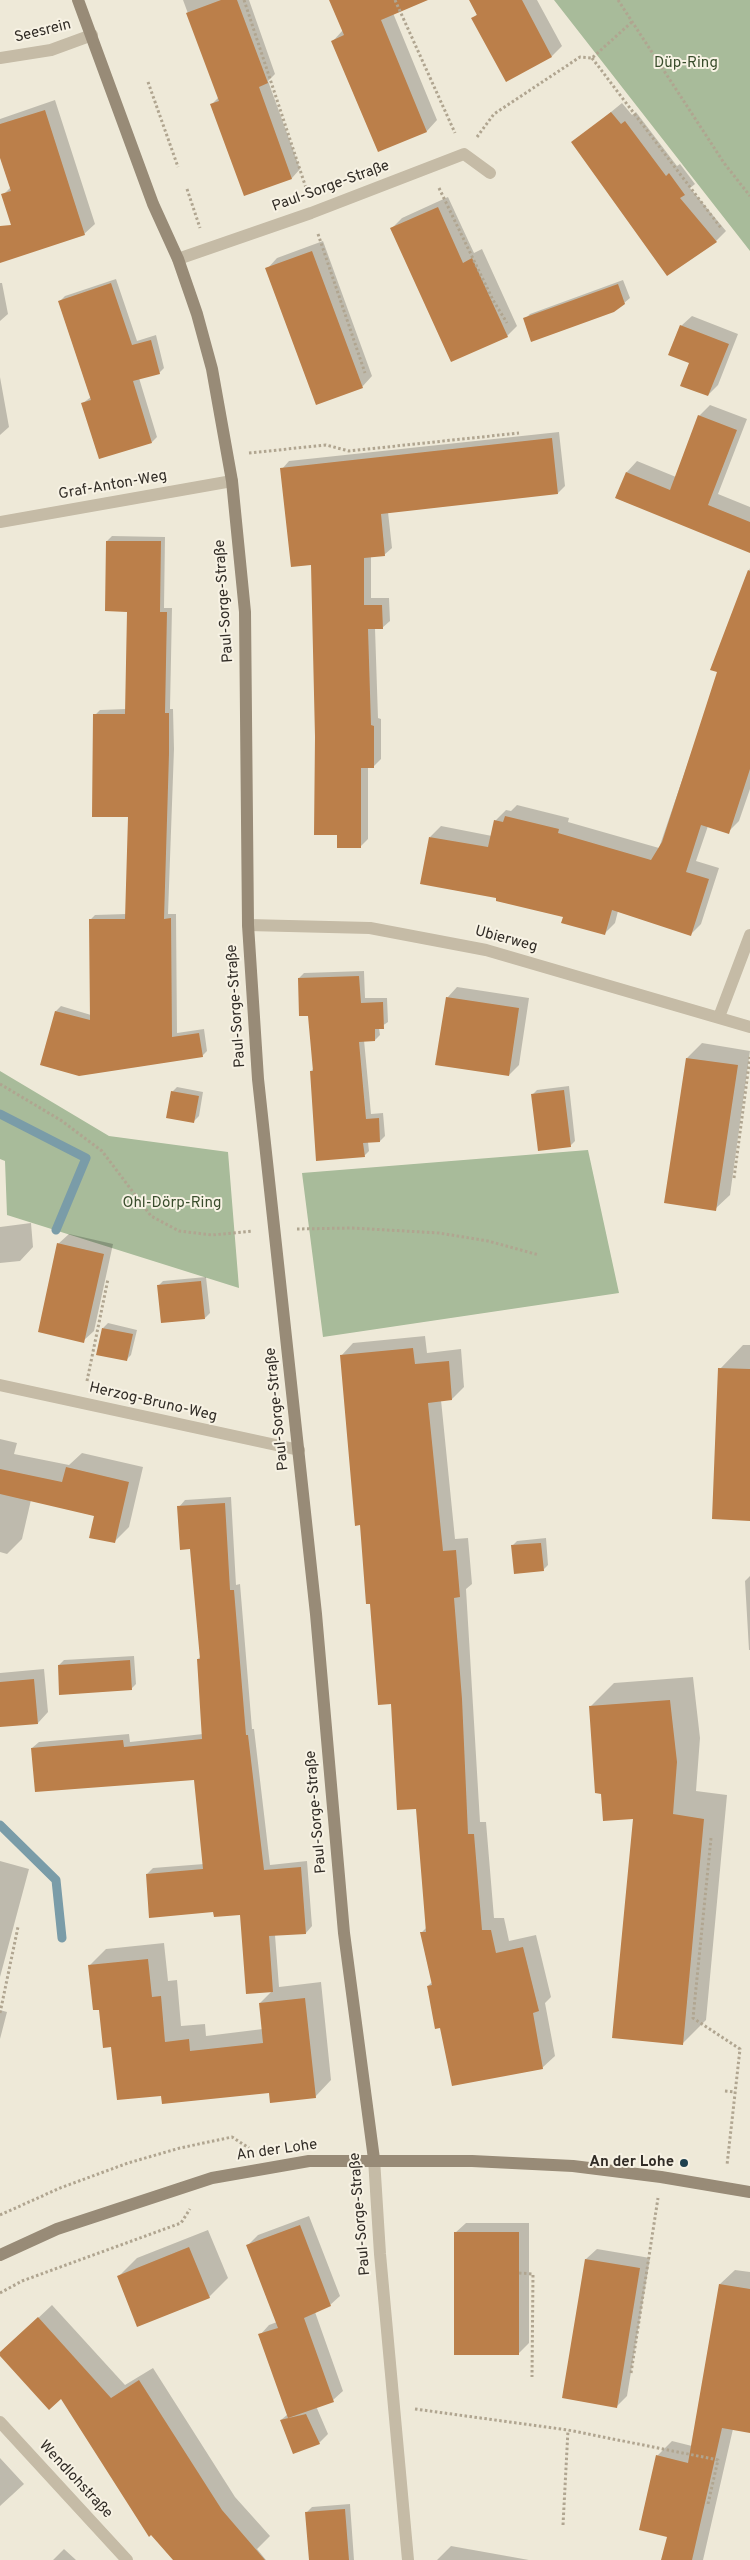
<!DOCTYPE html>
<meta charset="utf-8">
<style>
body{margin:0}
canvas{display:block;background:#eee9d8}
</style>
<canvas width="750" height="2560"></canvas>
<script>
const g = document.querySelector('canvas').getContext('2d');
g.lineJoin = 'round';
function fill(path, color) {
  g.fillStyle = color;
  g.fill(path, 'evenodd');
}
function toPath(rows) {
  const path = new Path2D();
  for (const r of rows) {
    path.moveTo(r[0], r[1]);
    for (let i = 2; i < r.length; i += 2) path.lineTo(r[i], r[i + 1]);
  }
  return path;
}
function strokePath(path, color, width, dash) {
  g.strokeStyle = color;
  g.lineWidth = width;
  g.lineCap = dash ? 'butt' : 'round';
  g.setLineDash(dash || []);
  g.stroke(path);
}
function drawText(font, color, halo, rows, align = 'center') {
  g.font = font + ' Overpass,sans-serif';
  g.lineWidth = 4;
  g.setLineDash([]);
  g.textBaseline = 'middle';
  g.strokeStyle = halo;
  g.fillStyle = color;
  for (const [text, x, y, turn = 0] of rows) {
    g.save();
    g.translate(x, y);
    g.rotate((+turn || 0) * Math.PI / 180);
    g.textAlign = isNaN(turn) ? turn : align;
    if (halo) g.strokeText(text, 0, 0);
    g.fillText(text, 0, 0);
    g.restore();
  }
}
const green = toPath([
 [554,0,750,0,750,251],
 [0,1071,109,1136,228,1152,239,1288,7,1215,5,1161,0,1159],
 [588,1150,619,1293,323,1337,302,1173]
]);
const shadow = toPath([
 [183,0,249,0,275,74,268,81,300,169,292,178,245,195,211,105,219,97],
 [330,0,400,0,393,13,437,120,427,131,378,150,333,41,343,30],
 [470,0,537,0,562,46,552,56,506,80,473,19,477,14],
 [55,100,95,224,84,234,3,195,11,187,0,154,0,119],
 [622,103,632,115,636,112,677,166,680,164,695,184,690,188,726,231,716,241,573,143],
 [448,197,474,253,482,249,517,326,507,336,392,228,402,218],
 [323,241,372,376,362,387,267,269,277,258],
 [116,279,137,341,156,335,164,368,159,373,139,378,157,437,152,442,83,403,91,397,60,301,65,296],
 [623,280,630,298,624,303,525,319,530,314],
 [0,283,2,283,8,314,0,321],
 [692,316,738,334,718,385,708,395,681,326],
 [0,377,9,427,0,435],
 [710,405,747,419,718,494,750,507,750,551,616,498,627,472,637,461,676,477,699,416],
 [559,432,565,486,558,493,388,512,392,548,384,555,371,556,371,598,389,598,390,621,382,628,375,628,378,718,381,719,381,759,373,767,368,767,368,839,360,847,339,834,316,737,312,564,282,469,289,461],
 [112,536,165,537,164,608,172,608,170,709,173,709,174,749,168,914,176,914,177,1033,204,1029,207,1051,202,1056,41,1064,56,1011,61,1006,91,1015,90,920,95,915,126,914,129,816,95,715,100,710,126,709,128,611,107,541],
 [750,568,750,789,739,821,728,832,708,826,696,861,719,868,701,924,690,935,618,911,615,923,604,934,564,916,498,897,430,837,441,826,492,836,495,821,506,810,511,811,517,805,569,818,568,822,659,848,719,672,711,669],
 [364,971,365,998,387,998,388,1022,379,1028,380,1035,375,1040,364,1040,371,1114,383,1113,385,1136,380,1141,368,1142,369,1151,364,1156,311,1071,314,1068,310,1015,299,978,304,973],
 [457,987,529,998,519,1065,509,1075,447,998],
 [702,1043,750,1051,730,1195,715,1209,687,1058],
 [569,1086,575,1141,570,1146,532,1095,537,1090],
 [177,1087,203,1092,199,1116,194,1121,172,1092],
 [31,1223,33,1247,20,1261,0,1263,0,1227],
 [69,1234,113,1244,94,1331,83,1341,58,1244],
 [206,1277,210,1313,205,1318,158,1286,163,1281],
 [108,1323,137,1330,131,1355,126,1360,103,1328],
 [425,1336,427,1353,461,1349,464,1387,452,1399,441,1400,455,1539,468,1538,472,1584,466,1589,480,1822,486,1822,494,1918,504,1918,509,1941,536,1935,551,1997,545,2003,555,2056,542,2068,441,2027,428,1986,432,1982,422,1932,427,1927,417,1807,371,1603,341,1356,353,1343],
 [743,1345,750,1345,750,1519,720,1369],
 [0,1439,17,1443,14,1454,69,1465,82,1453,143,1467,129,1527,114,1542,96,1516,31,1500,22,1539,7,1554,0,1552],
 [231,1497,236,1585,240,1584,252,1729,254,1729,270,1865,307,1861,312,1926,306,1933,275,1935,279,1987,321,1982,331,2080,315,2097,270,2091,162,2094,112,2046,90,1965,106,1949,164,1943,168,1981,177,1980,181,2026,205,2024,206,2036,263,2029,260,2003,272,1991,241,1913,214,1911,147,1874,153,1868,204,1864,195,1778,32,1748,39,1742,129,1734,130,1742,203,1734,198,1659,201,1656,191,1548,179,1507,185,1500],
 [546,1538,548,1565,543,1570,512,1546,517,1541],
 [750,1576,750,1650,749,1650,745,1581],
 [134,1656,136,1684,131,1689,59,1665,64,1660],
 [44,1669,48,1712,38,1723,0,1726,0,1673],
 [693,1677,700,1738,696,1791,727,1795,706,2020,683,2043,634,1817,602,1793,590,1707,614,1683],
 [0,1861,29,1869,0,1977],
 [0,2010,7,2012,0,2039],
 [309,2216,340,2296,330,2305,315,2312,343,2391,333,2400,316,2406,328,2434,319,2443,281,2420,288,2414,260,2335,269,2325,277,2322,248,2245,258,2235],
 [466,2223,529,2223,529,2343,518,2354,455,2233],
 [208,2230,228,2278,209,2297,118,2277,137,2258],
 [597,2249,650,2258,627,2396,617,2406,586,2259],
 [735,2270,750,2272,750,2431,733,2429,703,2560,663,2560,668,2536,657,2456,672,2441,692,2446,720,2284],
 [52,2305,125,2385,153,2368,235,2497,270,2536,257,2549,266,2560,175,2560,62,2397,0,2354],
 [0,2458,24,2484,0,2506],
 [350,2504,354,2560,310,2560,307,2512,312,2507],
 [451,2546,529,2560,437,2560],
 [64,2549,76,2560,53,2560]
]);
const stream = toPath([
 [0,1114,86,1158,56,1230],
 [0,1825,56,1880,62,1938]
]);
const building = toPath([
 [221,0,237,0,268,83,259,87,292,179,244,196,210,104,219,101,186,13],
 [329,0,428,0,381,20,427,132,378,152,331,41,344,35],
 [469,0,522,0,552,57,506,82,471,18,477,15],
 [45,110,85,235,0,263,0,226,11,225,1,194,11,191,0,158,0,124],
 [611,112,621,124,625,121,666,176,669,173,685,195,680,198,717,242,667,276,571,142],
 [438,207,463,263,472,258,508,337,451,362,390,228],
 [312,251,363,388,316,405,265,268],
 [111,283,132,345,151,340,160,374,133,381,152,443,99,459,81,403,91,400,58,301],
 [618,284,625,304,614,312,531,342,523,318],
 [680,325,729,344,708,396,680,386,689,363,668,355],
 [698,415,737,430,708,505,750,522,750,553,615,498,626,472,670,490],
 [552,438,558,494,381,514,385,556,364,558,364,605,382,605,383,629,368,629,371,725,374,726,374,768,361,768,361,848,337,848,337,835,314,835,315,737,311,565,291,567,280,468],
 [106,541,161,541,160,612,167,612,165,713,169,713,169,754,164,919,171,918,172,1037,199,1033,203,1057,79,1076,40,1065,55,1011,90,1020,89,919,125,919,128,817,92,817,93,714,125,714,127,612,105,611],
 [748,570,750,571,750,769,729,834,701,825,686,872,709,879,691,936,612,910,605,935,561,923,563,917,496,901,496,898,420,884,429,837,488,847,494,820,503,822,505,816,559,829,558,833,651,860,662,842,717,672,710,670],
 [359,976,361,1003,383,1002,384,1029,375,1029,375,1041,359,1042,366,1119,379,1118,380,1142,363,1143,365,1157,316,1161,310,1071,313,1071,308,1016,299,1016,298,978],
 [446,997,519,1008,509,1076,435,1065],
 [686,1058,738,1065,716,1211,664,1203],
 [564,1090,571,1147,538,1151,531,1094],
 [171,1091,199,1096,194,1123,166,1118],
 [57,1243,104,1254,84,1343,38,1332],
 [201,1281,205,1319,161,1323,157,1285],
 [102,1328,133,1334,127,1361,96,1355],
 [413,1348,415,1364,449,1361,452,1400,428,1403,443,1551,456,1550,460,1597,454,1598,462,1699,468,1834,474,1834,482,1930,491,1930,496,1953,523,1947,539,2011,533,2013,543,2069,452,2086,440,2028,435,2029,427,1986,432,1985,420,1932,426,1932,416,1809,397,1810,391,1704,378,1705,370,1604,366,1604,360,1525,355,1526,340,1355],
 [718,1368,750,1369,750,1521,712,1519],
 [66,1467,129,1482,115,1543,89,1538,94,1516,0,1494,0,1469,62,1482],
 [225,1503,230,1590,234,1590,246,1735,248,1735,264,1870,301,1867,306,1934,269,1936,273,1992,246,1994,240,1915,214,1917,213,1912,149,1918,146,1874,203,1869,194,1780,35,1792,31,1748,123,1740,124,1747,202,1739,197,1659,200,1659,190,1549,180,1550,177,1506],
 [541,1543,544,1571,514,1574,511,1545],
 [130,1660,132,1690,59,1695,58,1665],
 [34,1679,38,1724,0,1727,0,1682],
 [670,1700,677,1762,673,1814,704,1819,683,2045,612,2038,633,1819,603,1821,601,1794,595,1793,589,1706],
 [148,1959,152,1997,161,1996,165,2042,189,2039,190,2051,263,2043,259,2003,305,1998,316,2098,270,2103,269,2093,162,2104,161,2096,117,2100,111,2047,103,2048,99,2010,93,2010,88,1965],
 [300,2225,331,2306,304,2318,334,2402,288,2418,258,2334,278,2328,246,2245],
 [454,2232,519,2232,519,2355,454,2355],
 [189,2247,210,2298,137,2327,117,2276],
 [585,2259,640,2268,617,2408,562,2398],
 [719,2284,750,2289,750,2433,722,2428,692,2560,661,2560,667,2537,639,2530,656,2455,688,2463],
 [38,2317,111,2398,139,2380,222,2510,265,2560,173,2560,151,2535,149,2537,61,2399,49,2410,0,2356,0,2352],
 [306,2414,320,2444,293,2454,280,2420],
 [345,2509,349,2560,309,2560,305,2512]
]);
const path = toPath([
 [244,0,307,191],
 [395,0,455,133],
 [618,0,724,163,750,196],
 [592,58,721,228],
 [148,82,178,167],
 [477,137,494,114,580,57,592,58,633,21],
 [439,188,493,300,507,323],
 [187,189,200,228],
 [318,234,365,373],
 [249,453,326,445,349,451,519,433],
 [0,1084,62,1121,102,1151,151,1216,179,1231,212,1235,253,1231],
 [734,1178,750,1057],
 [297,1229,352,1228,439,1233,488,1241,539,1255],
 [87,1381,108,1279],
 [711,1838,693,2018,740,2049,727,2165],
 [0,2013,18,1927],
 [725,2091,735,2092],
 [0,2215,60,2188,128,2163,180,2148,232,2137,249,2148],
 [519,2273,533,2274,532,2377],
 [0,2293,22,2281,181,2223,190,2209],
 [631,2373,658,2198],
 [415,2409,568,2430,718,2460,708,2504],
 [563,2525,568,2430]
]);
const street = toPath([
 [0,58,51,50,92,35],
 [178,259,311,213,464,154,490,173],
 [0,522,232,481],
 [248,925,370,928,486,950,750,1027],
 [719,1017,750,935],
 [0,1385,299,1450],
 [374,2159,380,2254,408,2560],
 [0,2422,127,2560]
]);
const secondary = toPath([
 [78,0,153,204,178,259,197,314,212,369,232,481,245,612,248,925,258,1079,316,1614,344,1933,374,2159],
 [0,2255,57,2229,212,2178,309,2161,472,2161,573,2166,661,2177,750,2192]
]);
const markers = [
 [684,2163,5,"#1f414f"]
];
const streetNames = [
 ["Seesrein",43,32,-14],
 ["Paul-Sorge-Straße",331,187,-20],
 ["Graf-Anton-Weg",113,486,-10],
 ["Paul-Sorge-Straße",225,601,-94],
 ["Ubierweg",506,940,15],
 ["Paul-Sorge-Straße",237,1006,-94],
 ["Herzog-Bruno-Weg",153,1403,13],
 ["Paul-Sorge-Straße",278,1409,-96],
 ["Paul-Sorge-Straße",317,1812,-95],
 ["An der Lohe",277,2151,-8],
 ["Paul-Sorge-Straße",361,2214,-95],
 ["Wendlohstraße",75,2480,47]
];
const parkNames = [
 ["Düp-Ring",686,64],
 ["Ohl-Dörp-Ring",172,1204]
];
const poiNames = [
 ["An der Lohe",674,2163]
];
fill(green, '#a8bb9a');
fill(shadow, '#0003');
strokePath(stream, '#7a9ca8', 9);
fill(building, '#bb7f4a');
strokePath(path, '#b0a590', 3, [2.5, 2.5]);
strokePath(street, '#c5bba6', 12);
strokePath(secondary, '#988b77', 12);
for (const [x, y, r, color] of markers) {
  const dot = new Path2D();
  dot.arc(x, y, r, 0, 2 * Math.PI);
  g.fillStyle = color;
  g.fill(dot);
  strokePath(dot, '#f7f2e4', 2);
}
drawText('15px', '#312c26', '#f7f2e4', streetNames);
drawText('15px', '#394d2c', '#f7f2e4', parkNames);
drawText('bold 15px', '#312c26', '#f7f2e4', poiNames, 'right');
</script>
